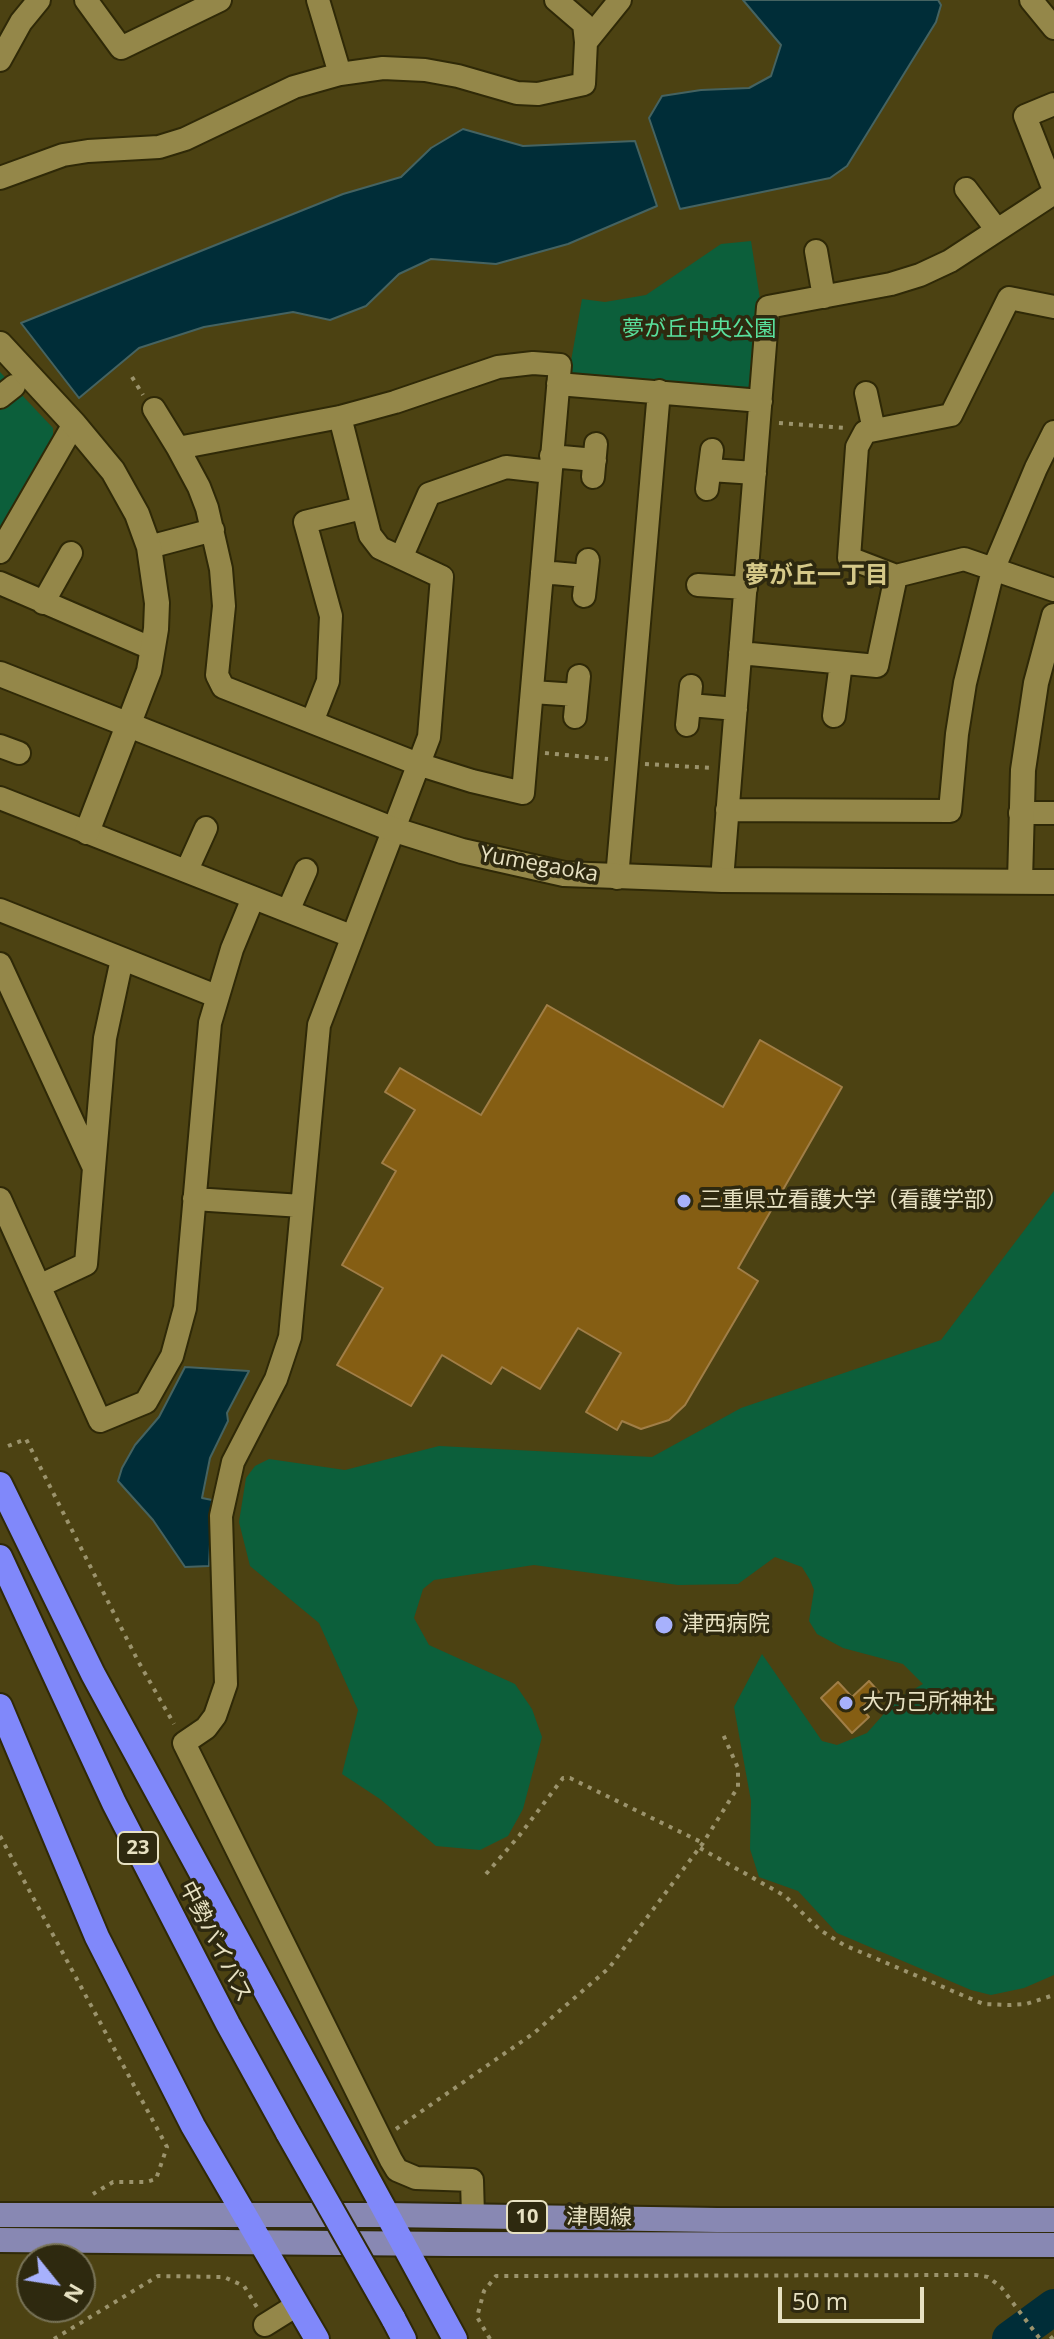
<!DOCTYPE html>
<meta charset="utf-8">
<style>
body{margin:0}
#map{position:relative;width:1054px;height:2339px;overflow:hidden;background:#4c4212;font-family:"Open Sans",sans-serif}
canvas{display:block}
.north{position:absolute;left:16px;top:2243px;width:80px;height:80px;box-sizing:border-box;background:#2e290f;border:2px solid #787357;border-radius:50%;rotate:120deg;font-size:22px;font-weight:700;line-height:32px;text-align:center;color:#e7e1c2}
.north::after{content:'';display:block;margin:auto;width:28px;height:36px;background:#a7b1fc;clip-path:polygon(50% 0,100% 100%,50% 72%,0 100%)}
.scale{position:absolute;left:778px;top:2287px;width:146px;height:36px;box-sizing:border-box;border:4px solid #e7e1c2;border-top:0;padding-left:10px;font-size:24px;line-height:28px;white-space:nowrap;color:#e7e1c2;-webkit-text-stroke:6px #2e290f;paint-order:stroke}
</style>
<div id="map">
<canvas width="1054" height="2339"></canvas>
<div class="north">N</div>
<div class="scale">50 m</div>
</div>
<script>
const g = document.querySelector('canvas').getContext('2d');
g.lineJoin = 'round';
function fill(path, color) {
  g.fillStyle = color;
  g.fill(path, 'evenodd');
}
function toPath(rows) {
  const path = new Path2D();
  for (const r of rows) {
    path.moveTo(r[0], r[1]);
    for (let i = 2; i < r.length; i += 2) path.lineTo(r[i], r[i + 1]);
  }
  return path;
}
function strokePath(path, color, width, dash) {
  g.strokeStyle = color;
  g.lineWidth = width;
  g.lineCap = dash ? 'butt' : 'round';
  g.setLineDash(dash || []);
  g.stroke(path);
}
function drawText(font, color, halo, rows, align = 'center') {
  g.font = font + ' "Open Sans","Noto Sans JP",sans-serif';
  g.lineWidth = 7;
  g.setLineDash([]);
  g.textBaseline = 'middle';
  g.strokeStyle = halo;
  g.fillStyle = color;
  for (const [text, x, y, turn = 0] of rows) {
    g.save();
    g.translate(x, y);
    g.rotate((+turn || 0) * Math.PI / 180);
    g.textAlign = isNaN(turn) ? turn : align;
    if (halo) g.strokeText(text, 0, 0);
    g.fillText(text, 0, 0);
    g.restore();
  }
}
const green = toPath([
 [751,241,760,299,753,392,685,388,670,382,648,380,633,384,568,378,582,299,605,302,646,295,721,244],
 [0,372,53,428,53,441,0,532],
 [1054,1191,1054,1975,1024,1988,991,1995,971,1990,837,1933,798,1891,759,1877,750,1849,751,1801,734,1707,762,1654,822,1741,837,1745,867,1733,897,1699,923,1684,903,1664,843,1648,817,1634,809,1621,814,1590,810,1580,802,1567,775,1557,738,1584,678,1585,534,1565,434,1580,423,1589,414,1618,429,1645,515,1684,532,1709,542,1737,523,1809,508,1836,480,1850,436,1846,380,1799,342,1774,358,1710,319,1623,250,1566,239,1522,246,1478,255,1466,269,1459,345,1470,439,1446,652,1457,741,1408,941,1340]
]);
const water = toPath([
 [743,0,938,0,941,5,936,22,847,166,830,178,680,209,649,118,662,96,701,90,749,88,771,76,781,45,743,0],
 [463,129,523,146,635,141,657,206,568,244,496,264,431,259,399,274,366,306,330,320,293,312,204,327,139,348,79,398,21,323,343,194,401,177,431,148,463,129],
 [185,1367,249,1371,227,1413,228,1421,210,1458,202,1498,212,1500,209,1566,185,1567,153,1520,118,1481,122,1468,135,1445,159,1417,185,1367]
]);
const river = toPath([
 [1010,2339,1054,2307]
]);
const building = toPath([
 [547,1005,723,1107,760,1040,842,1087,738,1268,758,1281,685,1405,669,1420,641,1429,622,1421,617,1430,586,1412,621,1353,578,1328,540,1389,502,1367,491,1384,442,1355,411,1406,337,1365,383,1288,342,1265,396,1171,382,1163,415,1110,385,1092,400,1068,481,1115,547,1005],
 [869,1681,879,1692,861,1708,869,1717,852,1733,821,1698,838,1682,852,1697,869,1681]
]);
const path = toPath([
 [132,377,143,395],
 [779,423,846,428],
 [545,753,608,759],
 [645,764,712,768],
 [8,1446,26,1439,138,1661,174,1724],
 [0,1836,167,2147,156,2179,146,2182,113,2182,93,2194],
 [700,1848,785,1896,820,1930,844,1945,969,1998,984,2004,1010,2005,1026,2004,1054,1995],
 [486,1874,519,1836,563,1778,570,1778,703,1843],
 [396,2129,534,2033,609,1968,703,1843,738,1787,738,1768,722,1732],
 [54,2339,158,2276,224,2277,244,2286,258,2309],
 [490,2339,477,2317,484,2291,496,2276,976,2275,988,2277,1001,2287,1040,2339],
 [1050,2339,1054,2336]
]);
const street = toPath([
 [86,0,121,48,220,0],
 [318,0,340,74],
 [1031,0,1054,28],
 [586,42,620,0],
 [0,60,21,22,39,0],
 [1054,104,1025,116,1054,190],
 [0,178,63,155,88,151,159,147,185,139,294,87,340,74,383,68,425,70,458,76,517,93,538,94,584,84,586,42,584,24,556,0],
 [966,189,997,230],
 [816,251,824,297],
 [533,363,560,365,523,793,472,781,418,764,223,687,217,675,224,606,221,569,207,508,199,487,178,448,340,417,395,402,498,367,533,363],
 [558,384,761,401],
 [866,393,874,430],
 [0,397,14,386],
 [154,409,178,448],
 [340,417,370,535,380,548,442,577,429,737,319,1025,290,1337,276,1379,233,1462,221,1516,226,1684,215,1716,206,1728,184,1743,391,2160,397,2170,416,2178,472,2180,473,2216],
 [551,456,595,460],
 [710,470,755,473],
 [593,477,596,444],
 [707,489,712,450],
 [149,547,213,530],
 [0,552,74,424],
 [401,558,429,494,506,467,550,472],
 [542,572,586,576],
 [896,576,849,558,857,447,865,432,951,415,1009,298,1054,307],
 [0,583,153,649],
 [698,585,746,588],
 [584,596,588,560],
 [43,603,71,553],
 [740,653,877,666,896,576,964,559,1054,590],
 [532,692,577,695],
 [690,705,736,709],
 [834,716,841,663],
 [575,717,579,676],
 [312,722,328,681,331,616,305,522,362,508],
 [687,725,691,686],
 [0,746,19,753],
 [0,798,351,936],
 [727,810,950,811,957,734,965,683,993,570,1036,468,1054,432],
 [1020,813,1054,813],
 [187,870,206,828],
 [617,878,659,391],
 [722,880,768,307,891,284,920,275,950,261,1054,193],
 [0,910,216,996],
 [288,911,306,870],
 [0,964,94,1168,105,1038,122,959],
 [0,1199,100,1421,146,1402,172,1356,185,1308,210,1023,232,949,253,898],
 [194,1199,302,1206],
 [39,1286,86,1264,94,1168],
 [265,2325,297,2305]
]);
const secondary = toPath([
 [0,344,74,424,113,471,137,514,149,547,157,603,156,629,149,671,87,832],
 [0,674,392,829,462,851,564,874,722,880,1054,882],
 [1020,881,1023,770,1036,683,1054,616]
]);
const primary = toPath([
 [0,2215,386,2215,717,2220,1054,2220],
 [0,2240,450,2244,1054,2245]
]);
const highway = toPath([
 [0,1484,93,1674,455,2339],
 [0,1557,114,1803,228,2024,288,2133],
 [0,1706,97,1937,193,2126,317,2339],
 [393,2318,404,2339]
]);
const highwayBridge = toPath([
 [288,2133,393,2318]
]);
const markers = [
 [684,1201,8,"#a7b1fc"],
 [664,1625,10,"#a7b1fc"],
 [846,1703,8,"#a7b1fc"]
];
const shields = [
 [138,1848,40],
 [527,2217,40]
];
const shieldNames = [
 ["23",138,1848],
 ["10",527,2217]
];
const parkNames = [
 ["夢が丘中央公園",699,330]
];
const streetNames = [
 ["Yumegaoka",539,865,10],
 ["中勢バイパス",215,1942,63],
 ["津関線",599,2218,1]
];
const poiNames = [
 ["三重県立看護大学（看護学部）",700,1201],
 ["津西病院",682,1625],
 ["大乃己所神社",862,1703]
];
const neighbourhoodNames = [
 ["夢が丘一丁目",817,576]
];
fill(green, '#0c5f3b');
fill(water, '#002d38');
strokePath(water, '#456361', 2);
strokePath(river, '#002d38', 36);
fill(building, '#855e13');
strokePath(building, '#a07e47', 2);
strokePath(street, '#2f2907', 26);
strokePath(secondary, '#2f2907', 28);
strokePath(primary, '#2f2907', 28);
strokePath(highway, '#2f2907', 28);
strokePath(path, '#9b936c', 4, [4, 6]);
strokePath(street, '#948749', 22);
strokePath(secondary, '#948749', 24);
strokePath(primary, '#8888b3', 24);
strokePath(highway, '#8088fa', 24);
strokePath(highwayBridge, '#2f2907', 28, []);
strokePath(highwayBridge, '#8088fa', 24);
for (const [x, y, r, color] of markers) {
  const dot = new Path2D();
  dot.arc(x, y, r, 0, 2 * Math.PI);
  g.fillStyle = color;
  g.fill(dot);
  strokePath(dot, '#2e290f', 3);
}
for (const [x, y, w] of shields) {
  const box = new Path2D();
  box.roundRect(x - w / 2, y - 16, w, 32, 6);
  g.fillStyle = '#2e290f';
  g.fill(box);
  strokePath(box, '#e7e1c2', 2);
}
drawText('bold 20px', '#e7e1c2', null, shieldNames);
drawText('22px', '#59e09c', '#2e290f', parkNames);
drawText('22px', '#e7e1c2', '#2e290f', streetNames);
drawText('22px', '#e7e1c2', '#2e290f', poiNames, 'left');
drawText('bold 24px', '#d5c888', '#2e290f', neighbourhoodNames);
</script>
